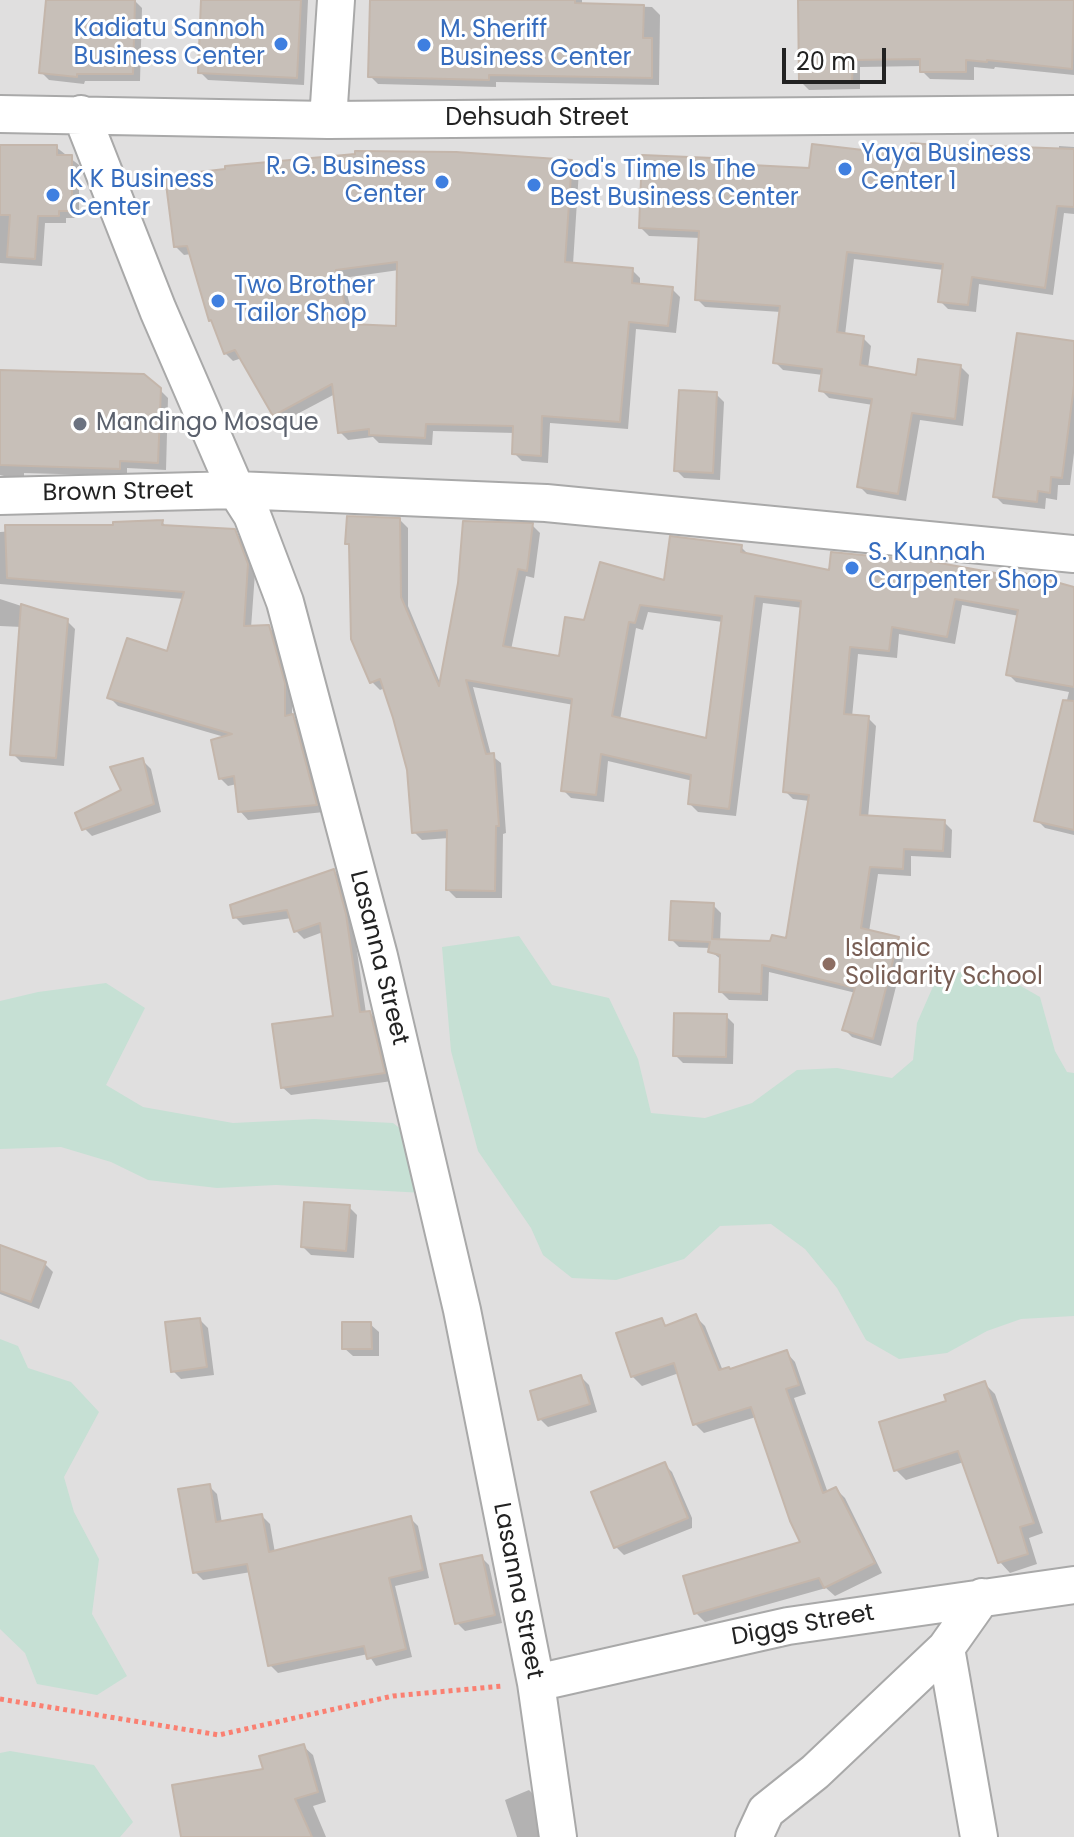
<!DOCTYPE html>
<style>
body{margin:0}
#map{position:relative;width:1074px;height:1837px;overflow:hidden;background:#f2efe9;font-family:Poppins,sans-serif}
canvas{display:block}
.scale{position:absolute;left:782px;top:48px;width:104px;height:36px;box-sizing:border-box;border:4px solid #222;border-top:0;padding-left:10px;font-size:24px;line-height:28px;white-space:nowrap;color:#222;-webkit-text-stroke:6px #fff;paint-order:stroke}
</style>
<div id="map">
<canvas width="1074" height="1837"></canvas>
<div class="scale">20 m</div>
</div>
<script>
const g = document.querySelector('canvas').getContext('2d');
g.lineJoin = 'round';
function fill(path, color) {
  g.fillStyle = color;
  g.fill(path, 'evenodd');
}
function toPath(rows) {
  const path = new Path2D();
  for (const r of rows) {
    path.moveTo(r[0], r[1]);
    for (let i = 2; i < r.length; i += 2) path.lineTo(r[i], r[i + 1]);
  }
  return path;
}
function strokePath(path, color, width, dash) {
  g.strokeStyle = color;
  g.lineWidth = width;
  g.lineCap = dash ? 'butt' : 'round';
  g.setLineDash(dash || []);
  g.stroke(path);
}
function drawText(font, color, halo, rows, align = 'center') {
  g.font = font + ' Poppins,sans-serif';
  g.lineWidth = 6;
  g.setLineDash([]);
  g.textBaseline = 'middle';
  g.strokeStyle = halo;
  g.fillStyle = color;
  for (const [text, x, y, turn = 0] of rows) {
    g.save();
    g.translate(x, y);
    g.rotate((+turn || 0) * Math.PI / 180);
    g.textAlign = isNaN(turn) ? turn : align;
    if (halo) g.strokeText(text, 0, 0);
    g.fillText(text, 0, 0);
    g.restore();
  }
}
const residential = toPath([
 [0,0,1074,0,1074,1837,0,1837]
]);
const wetland = toPath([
 [519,936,552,985,609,998,638,1059,651,1113,705,1118,752,1103,797,1070,837,1068,892,1078,913,1060,917,1023,935,982,968,969,1012,981,1040,997,1055,1051,1067,1072,1074,1073,1074,1316,1021,1319,987,1331,947,1353,899,1359,866,1340,837,1288,805,1249,771,1224,720,1226,684,1259,616,1280,572,1278,543,1255,531,1228,478,1151,451,1051,442,947],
 [106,983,145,1008,106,1085,143,1107,233,1123,314,1119,393,1123,438,1158,424,1193,276,1185,217,1188,148,1180,111,1162,61,1147,0,1149,0,1001,38,992],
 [0,1339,18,1346,28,1368,71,1382,99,1412,64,1477,74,1512,99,1559,92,1614,127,1676,97,1695,37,1684,25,1653,0,1629],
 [10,1751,94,1765,133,1822,120,1837,0,1837,0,1753]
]);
const shadow = toPath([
 [48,0,134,0,142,8,140,81,85,81,84,84,49,80,41,72],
 [203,0,308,0,304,85,208,80,200,72],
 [372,0,582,0,582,5,652,7,660,15,659,85,496,82,496,87,378,84,370,76],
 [807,0,1074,0,1074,75,995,67,994,69,974,67,974,80,930,79,922,71,922,66,860,67,860,89,809,90,801,82],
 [0,146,56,147,79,165,79,218,66,218,66,223,45,223,42,266,0,263],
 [1059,146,1074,147,1074,214,1064,213,1053,295,979,284,976,312,948,309,940,301,944,270,854,259,845,335,863,338,871,346,868,368,917,377,961,367,969,375,963,426,920,420,906,501,867,494,859,486,873,405,829,398,821,390,823,375,783,370,775,362,781,312,705,307,697,299,701,238,649,236,641,228,712,160,717,165,811,171,865,153,912,153,965,149,1059,150],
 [571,162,579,170,573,264,632,270,640,278,640,286,672,289,680,297,676,333,636,329,628,429,550,423,548,463,522,461,514,453,515,433,433,431,432,445,379,443,373,437,348,440,340,432,335,394,282,422,274,414,242,358,233,361,225,353,211,320,191,254,184,255,176,247],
 [399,270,398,328,355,326,343,278],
 [1074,343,1074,453,1070,485,1058,485,1057,500,1046,498,1045,509,1003,504,995,496],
 [0,372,159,389,168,398,166,470,127,468,127,476,24,473,24,481,0,475],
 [716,394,724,402,720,480,684,478,676,470],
 [400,520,408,528,408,606,441,685,532,525,540,533,534,578,526,576,511,650,560,658,585,622,741,547,749,555,830,573,1074,594,1074,835,1045,828,1037,820,1069,692,1016,682,1008,674,1019,616,962,605,955,644,899,634,897,658,858,654,852,717,868,718,876,726,868,818,944,822,952,830,951,858,911,856,911,876,878,874,869,932,898,939,906,947,881,1046,852,1037,844,1029,856,993,769,972,768,1001,729,1000,721,992,722,960,710,951,711,948,679,947,671,939,713,905,721,913,720,941,772,943,788,941,810,801,793,799,785,791,803,608,763,603,736,816,698,812,690,804,693,781,608,761,604,802,571,798,563,790,574,705,473,687,491,755,501,763,506,833,503,834,502,898,456,898,448,890,449,838,422,840,414,832,409,770,385,688,380,690,372,682,351,547,347,543],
 [648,612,723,622,708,740,620,720,636,628,643,630],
 [162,522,167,527,234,531,242,540,255,573,251,628,269,627,277,636,292,692,292,716,300,724,324,812,248,820,240,811,237,784,228,786,220,778,228,738,118,706,110,698,168,654,184,599,0,584,0,532],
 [0,599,67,621,75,629,64,766,21,762,13,754,22,627,0,626],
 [143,761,151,769,161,812,92,836,84,828,124,791],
 [334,871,342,879,353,924,366,1013,370,1013,378,1021,392,1081,291,1095,282,1087,336,1017,323,932,304,939,296,931,292,918,243,925,235,917],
 [726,1016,734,1024,733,1064,683,1063,675,1055],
 [349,1207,357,1215,354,1258,311,1255,303,1247],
 [0,1247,45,1264,53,1272,39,1309,0,1294],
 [695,1316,705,1326,723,1371,731,1371,786,1352,795,1362,806,1394,794,1398,828,1493,836,1489,845,1498,882,1573,835,1596,826,1588,705,1622,696,1613,803,1543,756,1417,704,1433,695,1424,679,1373,642,1386,632,1376,661,1320,668,1327],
 [200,1320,208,1328,214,1375,181,1379,173,1371],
 [370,1324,379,1332,379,1356,353,1356,344,1348],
 [581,1377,589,1385,597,1412,548,1427,540,1419],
 [984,1383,995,1394,1043,1533,1029,1538,1037,1564,1010,1573,1000,1562,964,1462,906,1480,896,1470,948,1402],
 [664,1464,672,1472,692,1518,692,1528,624,1555,616,1547,593,1494],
 [209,1486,217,1494,222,1523,262,1516,270,1524,275,1553,410,1518,418,1526,429,1578,395,1586,412,1657,376,1666,368,1654,278,1673,270,1665,251,1572,203,1580,195,1572],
 [481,1557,489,1565,502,1623,465,1631,457,1623],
 [303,1746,313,1755,326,1802,313,1806,326,1837,183,1837,265,1771],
 [529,1790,537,1798,543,1837,517,1837,505,1800]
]);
const building = toPath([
 [46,0,135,0,133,74,77,74,77,77,39,73,46,0],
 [201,0,301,0,297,78,198,73,201,0],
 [370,0,575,0,575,3,644,5,643,38,652,38,652,78,489,75,489,80,368,77,370,0],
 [798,0,1074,0,1072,69,987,60,987,62,966,60,966,72,920,72,920,59,853,60,852,82,799,82,798,0],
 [911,143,963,147,963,145,1074,149,1074,207,1057,206,1045,288,972,277,968,305,938,302,943,264,847,252,837,332,864,336,860,365,916,375,918,359,961,365,955,419,912,413,898,494,857,487,872,399,819,391,822,369,773,363,780,306,695,300,699,231,639,228,642,155,713,158,712,163,809,168,812,144,863,150,863,146,910,151,911,143],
 [0,145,57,145,57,155,72,155,72,211,59,211,59,216,38,216,35,259,7,257,10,215,0,215,0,145],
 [355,151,456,152,572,160,565,262,633,268,632,283,673,287,668,326,629,322,620,422,542,416,541,456,512,454,513,426,426,424,425,438,369,435,369,429,338,433,332,384,273,416,235,350,224,354,211,320,209,321,187,246,174,247,165,176,225,169,225,166,355,154,355,151],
 [397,262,396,326,350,324,336,270,397,262],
 [1017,333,1074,341,1074,386,1062,478,1051,477,1050,493,1038,491,1037,502,993,497,1017,333],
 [0,370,144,374,161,388,158,463,120,461,120,469,0,465,0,370],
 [679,390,717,392,713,473,674,471,679,390],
 [347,516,400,518,401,597,439,686,458,583,463,521,533,523,527,571,518,569,503,646,559,656,565,617,584,620,600,562,664,580,670,536,742,545,741,552,829,570,831,552,934,562,1012,576,1013,570,1074,587,1074,687,1006,675,1018,610,955,599,947,637,892,627,889,651,850,647,844,714,869,716,860,815,945,820,943,851,904,849,903,869,870,867,861,928,899,937,873,1039,842,1030,855,988,762,965,761,994,719,992,720,955,708,952,710,942,669,940,671,901,714,903,712,939,770,941,772,935,786,938,809,795,783,792,801,601,755,596,729,809,688,804,691,775,601,754,596,795,561,791,572,699,466,680,486,754,494,753,499,826,496,826,495,891,446,890,447,830,412,833,407,770,393,718,380,679,370,683,351,639,349,544,345,544,347,516],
 [640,605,722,616,706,738,612,716,629,622,635,623,640,605],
 [163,520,162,525,235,529,248,564,244,626,269,625,285,683,285,716,293,714,317,805,238,812,234,776,219,779,211,740,232,734,107,698,127,638,167,651,184,592,7,578,5,525,113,525,113,522,163,520],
 [21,604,68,619,56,758,10,755,21,604],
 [1063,700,1074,701,1074,830,1034,821,1063,700],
 [143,758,154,804,82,830,75,813,121,790,110,767,143,758],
 [334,869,346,914,360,1012,370,1011,385,1073,281,1088,272,1024,333,1016,320,923,294,932,287,910,233,918,230,905,334,869],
 [674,1013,727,1014,726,1057,673,1056,674,1013],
 [304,1202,350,1205,346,1251,301,1247,304,1202],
 [0,1245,46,1262,31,1302,0,1291,0,1245],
 [696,1314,719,1370,729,1367,730,1369,787,1350,799,1385,786,1389,823,1493,836,1487,875,1563,824,1588,819,1578,694,1614,683,1576,800,1542,790,1521,751,1407,693,1425,674,1363,631,1377,616,1333,662,1318,665,1326,696,1314],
 [200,1318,207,1367,171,1372,165,1322,200,1318],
 [342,1322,371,1322,372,1349,342,1349,342,1322],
 [581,1375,590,1404,538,1420,530,1391,581,1375],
 [985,1381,1034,1523,1020,1527,1028,1554,998,1563,958,1451,894,1471,879,1422,946,1401,944,1395,985,1381],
 [665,1462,688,1518,614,1548,591,1492,665,1462],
 [210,1484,216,1522,262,1514,269,1552,411,1516,423,1570,389,1578,406,1649,367,1659,364,1646,268,1666,247,1564,193,1573,178,1489,210,1484],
 [482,1555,495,1615,455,1624,440,1564,482,1555],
 [304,1744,318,1792,295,1799,312,1837,181,1837,172,1785,263,1769,259,1756,304,1744]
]);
const path = toPath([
 [0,1699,219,1735,393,1696,503,1686]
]);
const minor = toPath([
 [0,114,328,120,1074,114],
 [81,114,158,310,236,490,252,515,285,602,379,956,462,1310,536,1683,558,1837],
 [328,120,336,0],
 [0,496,236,490,546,503,1074,554],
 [536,1683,788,1626,1074,1585],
 [754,1837,766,1811,815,1772,946,1648],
 [979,1837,946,1648,982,1597]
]);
const markers = [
 [281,44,8,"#3f7fe0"],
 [424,45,8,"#3f7fe0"],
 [845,169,8,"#3f7fe0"],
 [442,182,8,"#3f7fe0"],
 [534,185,8,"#3f7fe0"],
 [53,195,8,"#3f7fe0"],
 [218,301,8,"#3f7fe0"],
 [80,424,8,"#6b7280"],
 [852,568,8,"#3f7fe0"],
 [829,964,8,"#8d6e63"]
];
const shopNames = [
 ["Kadiatu Sannoh",265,30,"right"],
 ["Business Center",265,58,"right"],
 ["M. Sheriff",440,31],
 ["Business Center",440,59],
 ["Yaya Business",861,155],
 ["Center 1",861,183],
 ["R. G. Business",426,168,"right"],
 ["Center",426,196,"right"],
 ["God's Time Is The",550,171],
 ["Best Business Center",550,199],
 ["K K Business",69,181],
 ["Center",69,209],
 ["Two Brother",234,287],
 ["Tailor Shop",234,315],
 ["S. Kunnah",868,554],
 ["Carpenter Shop",868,582]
];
const streetNames = [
 ["Dehsuah Street",537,119],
 ["Brown Street",118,493,-1],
 ["Lasanna Street",378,958,76],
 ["Lasanna Street",517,1591,79],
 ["Diggs Street",803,1626,-10]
];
const worshipNames = [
 ["Mandingo Mosque",96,424]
];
const educationNames = [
 ["Islamic",845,950],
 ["Solidarity School",845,978]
];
fill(residential, '#e0dfdf');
fill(wetland, '#c6e0d4');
fill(shadow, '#0003');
fill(building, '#c7bfb8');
strokePath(building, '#c4b6ab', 2);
strokePath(minor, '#a9a9a9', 40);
strokePath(path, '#fa8072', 5, [4, 4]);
strokePath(minor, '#fff', 36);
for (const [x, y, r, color] of markers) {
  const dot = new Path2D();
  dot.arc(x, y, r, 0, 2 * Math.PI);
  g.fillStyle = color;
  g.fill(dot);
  strokePath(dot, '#fff', 3);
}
drawText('24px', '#366cbe', '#fff', shopNames, 'left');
drawText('24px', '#222', '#fff', streetNames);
drawText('24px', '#5b616d', '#fff', worshipNames, 'left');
drawText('24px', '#785e54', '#fff', educationNames, 'left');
</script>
